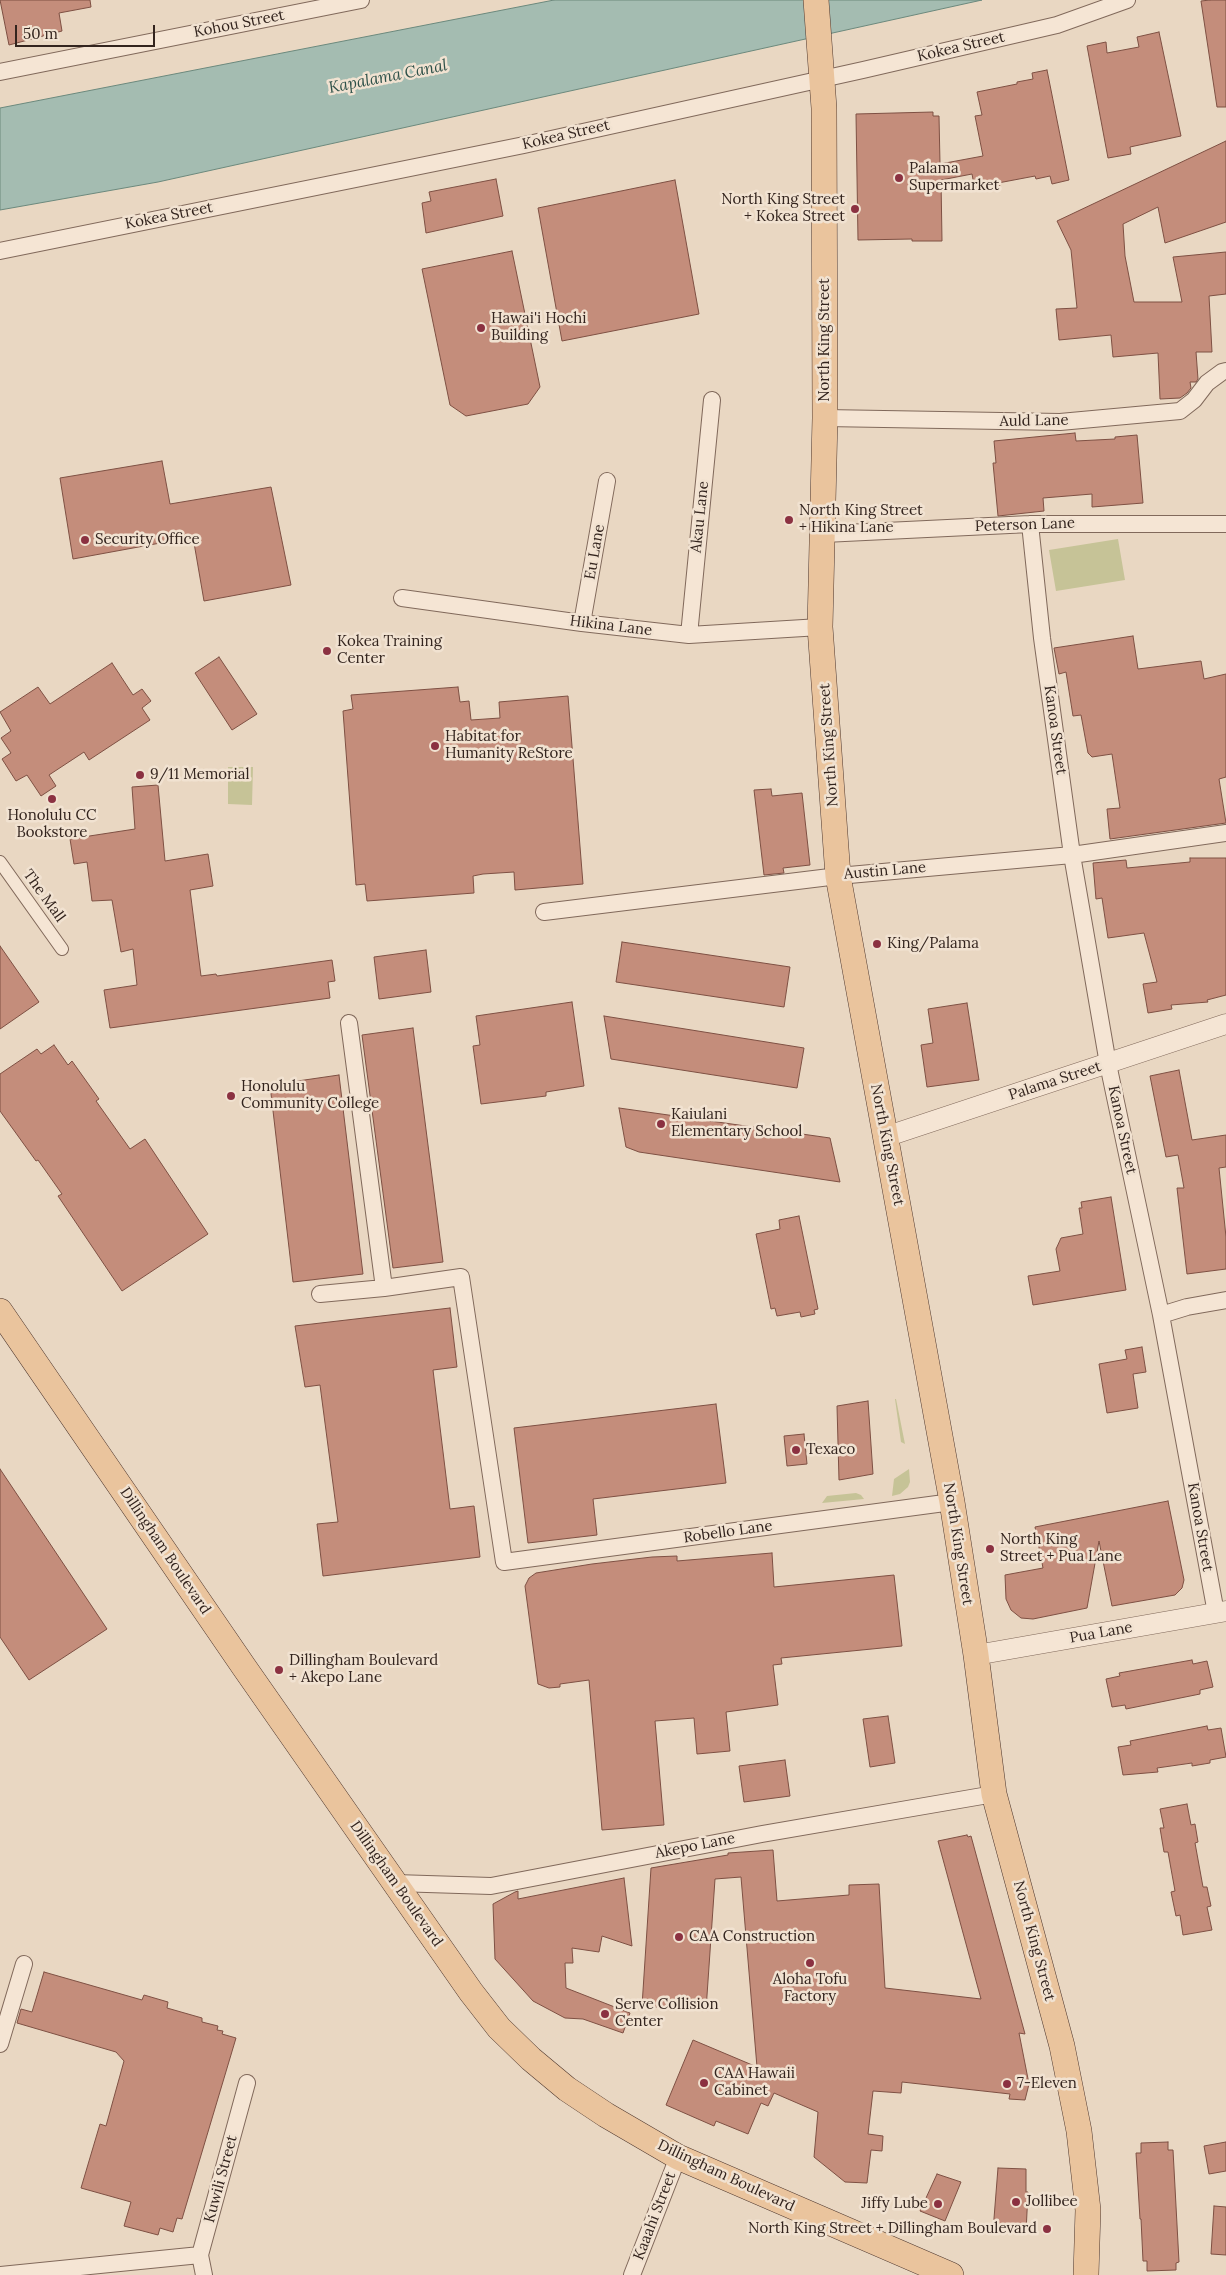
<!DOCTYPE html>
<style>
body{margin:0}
#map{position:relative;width:1226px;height:2275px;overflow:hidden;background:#e9d7c2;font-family:Lora,serif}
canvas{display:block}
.scale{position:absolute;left:15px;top:25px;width:140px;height:22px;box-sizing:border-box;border:2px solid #33241e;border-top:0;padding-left:6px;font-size:15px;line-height:18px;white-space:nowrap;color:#33241e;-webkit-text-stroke:4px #f1e2d1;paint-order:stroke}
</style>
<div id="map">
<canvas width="1226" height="2275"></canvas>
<div class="scale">50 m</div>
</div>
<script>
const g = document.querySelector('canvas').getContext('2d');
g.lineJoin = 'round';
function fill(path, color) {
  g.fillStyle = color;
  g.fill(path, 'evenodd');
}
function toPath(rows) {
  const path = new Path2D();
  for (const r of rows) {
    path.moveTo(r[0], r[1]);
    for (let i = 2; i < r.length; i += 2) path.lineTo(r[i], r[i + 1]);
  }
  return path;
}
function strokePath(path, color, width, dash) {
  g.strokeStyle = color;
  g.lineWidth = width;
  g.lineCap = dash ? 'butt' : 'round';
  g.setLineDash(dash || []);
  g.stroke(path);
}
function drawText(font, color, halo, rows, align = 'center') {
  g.font = font + ' Lora,serif';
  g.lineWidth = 5;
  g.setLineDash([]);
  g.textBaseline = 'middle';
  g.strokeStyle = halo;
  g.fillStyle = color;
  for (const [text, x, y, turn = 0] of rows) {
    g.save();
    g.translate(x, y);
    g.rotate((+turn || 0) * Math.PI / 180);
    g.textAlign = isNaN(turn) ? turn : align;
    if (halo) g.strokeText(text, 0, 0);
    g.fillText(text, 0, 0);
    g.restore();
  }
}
const green = toPath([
 [1118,539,1125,580,1056,591,1049,550],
 [228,767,253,767,252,805,228,804],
 [895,1399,896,1399,905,1444,901,1442],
 [909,1469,910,1482,908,1487,900,1494,892,1496,894,1479],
 [856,1493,861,1495,864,1499,822,1503,827,1496]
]);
const water = toPath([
 [554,0,982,0,158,182,0,210,0,108,554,0]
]);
const building = toPath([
 [0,0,90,0,91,7,59,13,62,31,9,45,0,0],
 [1210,0,1226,0,1226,107,1217,107,1201,1,1210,0],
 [1159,32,1181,136,1130,147,1131,154,1108,158,1087,46,1106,42,1107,53,1139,47,1137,37,1159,32],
 [1047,70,1069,180,1052,184,1050,176,1036,179,1035,176,998,183,1000,186,975,190,972,174,941,180,942,241,912,241,912,239,858,240,856,114,933,112,933,116,939,116,940,164,983,156,975,116,982,115,977,92,1017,84,1017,82,1033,79,1032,73,1047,70],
 [1226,141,1226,222,1165,243,1158,207,1123,224,1125,256,1134,302,1182,302,1173,257,1226,252,1226,294,1209,296,1212,352,1196,352,1198,379,1196,382,1190,382,1191,388,1187,393,1180,398,1160,399,1158,353,1113,357,1111,335,1059,340,1056,309,1077,308,1071,250,1057,221,1226,141],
 [496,179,503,216,426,233,422,203,431,201,429,192,496,179],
 [675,180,699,314,562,341,538,208,675,180],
 [512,251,540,387,528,404,466,416,450,405,422,269,512,251],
 [1075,433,1076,441,1115,439,1115,437,1137,435,1143,503,1092,507,1092,494,1043,498,1044,511,998,516,993,463,996,463,994,441,1075,433],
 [162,461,170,504,271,487,291,585,204,601,193,537,73,559,60,478,162,461],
 [1133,636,1138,669,1201,661,1204,679,1226,674,1226,777,1219,779,1226,823,1110,839,1107,809,1120,808,1112,754,1092,757,1088,753,1081,715,1073,716,1066,672,1059,674,1054,648,1133,636],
 [219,657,257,714,232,730,195,673,219,657],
 [112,663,133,695,142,689,151,701,142,708,150,720,89,760,84,752,49,775,56,786,41,796,27,775,16,781,2,759,11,753,1,738,11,731,0,712,38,687,50,704,112,663],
 [458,687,460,702,469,701,471,720,500,718,499,702,568,696,583,884,515,890,514,872,483,874,473,876,474,893,367,901,365,884,356,885,343,711,353,709,351,695,458,687],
 [158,785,165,861,208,854,213,886,190,890,201,976,216,974,217,976,332,960,335,981,328,982,330,998,110,1028,104,990,137,985,133,949,121,952,112,900,92,901,87,862,74,864,70,839,135,829,132,787,158,785],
 [771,789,772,796,802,793,810,865,783,868,784,873,764,875,754,790,771,789],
 [1190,858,1226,858,1226,995,1207,1000,1208,1002,1171,1005,1172,1009,1148,1013,1143,984,1157,982,1144,933,1108,938,1102,898,1096,899,1093,863,1126,860,1127,868,1190,862,1190,858],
 [622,942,790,967,784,1007,616,982,622,942],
 [0,946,39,1002,0,1029,0,946],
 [426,950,431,992,379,999,374,957,426,950],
 [572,1002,584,1086,546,1092,546,1096,481,1104,473,1046,480,1045,476,1016,572,1002],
 [967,1003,979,1080,927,1087,921,1045,933,1043,928,1009,967,1003],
 [604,1016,804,1048,797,1088,611,1059,604,1016],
 [413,1028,443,1262,393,1268,362,1035,413,1028],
 [54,1045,68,1065,72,1061,99,1099,96,1101,130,1149,145,1139,208,1234,122,1291,58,1196,62,1194,38,1160,36,1161,0,1111,0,1074,37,1049,41,1054,54,1045],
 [1179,1070,1192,1140,1226,1135,1226,1167,1219,1168,1226,1237,1226,1269,1187,1274,1177,1188,1184,1188,1178,1155,1166,1157,1150,1076,1179,1070],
 [339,1075,363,1274,293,1282,270,1085,339,1075],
 [619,1108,830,1138,840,1182,639,1152,626,1147,619,1108],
 [1111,1197,1126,1290,1033,1305,1028,1276,1060,1271,1056,1249,1061,1238,1083,1234,1079,1208,1082,1208,1081,1202,1111,1197],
 [799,1216,818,1309,814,1310,815,1314,801,1317,800,1312,777,1316,775,1308,771,1309,756,1234,780,1229,779,1220,799,1216],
 [450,1308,457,1367,433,1370,450,1509,474,1506,480,1557,323,1576,317,1524,338,1522,320,1385,305,1387,295,1326,450,1308],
 [1142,1347,1146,1372,1133,1374,1138,1408,1107,1413,1099,1364,1127,1359,1125,1350,1142,1347],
 [868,1401,873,1474,839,1480,837,1406,868,1401],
 [716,1404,726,1483,593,1499,597,1535,528,1543,514,1428,716,1404],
 [804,1434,807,1464,787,1466,784,1436,804,1434],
 [0,1469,107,1629,29,1680,0,1637,0,1469],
 [1168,1501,1184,1580,1182,1588,1175,1595,1112,1606,1099,1541,1087,1608,1033,1619,1021,1618,1011,1610,1006,1599,1005,1575,1043,1568,1035,1527,1168,1501],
 [772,1553,774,1587,894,1575,902,1646,781,1658,782,1664,773,1665,778,1705,726,1712,730,1751,697,1754,694,1718,655,1721,664,1825,602,1830,589,1680,560,1684,560,1687,549,1688,538,1684,525,1586,529,1578,536,1573,592,1564,652,1557,677,1556,677,1561,772,1553],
 [1192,1660,1193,1664,1207,1661,1213,1687,1200,1690,1200,1694,1126,1709,1125,1705,1112,1707,1106,1679,1120,1676,1119,1673,1192,1660],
 [888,1716,895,1763,870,1767,863,1719,888,1716],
 [1207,1726,1208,1730,1221,1728,1226,1757,1210,1760,1210,1763,1192,1766,1192,1763,1157,1768,1158,1772,1123,1775,1118,1747,1131,1745,1130,1741,1207,1726],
 [785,1760,790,1796,744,1802,739,1766,785,1760],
 [1187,1804,1191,1825,1195,1824,1198,1842,1195,1843,1203,1887,1207,1887,1211,1906,1207,1907,1212,1930,1183,1935,1180,1915,1176,1916,1171,1892,1175,1891,1168,1852,1164,1852,1160,1828,1164,1828,1160,1809,1187,1804],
 [967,1835,968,1837,971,1836,1025,2034,1019,2033,1029,2084,1025,2100,1009,2099,1010,2094,902,2082,901,2093,873,2091,868,2134,883,2136,882,2151,871,2150,867,2183,845,2182,814,2157,818,2112,774,2093,768,2106,761,2103,748,2134,716,2121,714,2126,666,2105,693,2040,757,2067,741,1877,715,1879,706,2010,642,2006,651,1868,728,1855,728,1853,773,1850,777,1901,849,1895,849,1885,879,1884,885,1988,981,1999,938,1841,967,1835],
 [624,1878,632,1946,602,1936,599,1952,572,1948,573,1963,565,1963,566,1988,630,2013,623,2033,583,2019,565,2018,533,2001,495,1959,493,1904,515,1892,518,1891,518,1899,624,1878],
 [44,1972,142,2000,144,1995,168,2002,167,2008,202,2018,202,2022,218,2026,217,2030,223,2031,222,2034,236,2038,182,2219,177,2218,173,2232,160,2228,158,2235,124,2226,131,2202,81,2188,100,2124,106,2126,124,2061,116,2052,17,2023,21,2009,32,2012,44,1972],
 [1168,2142,1168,2150,1173,2150,1179,2262,1176,2263,1176,2270,1147,2271,1147,2261,1143,2261,1141,2219,1140,2219,1136,2153,1141,2153,1141,2143,1168,2142],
 [1226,2142,1226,2171,1209,2174,1204,2146,1226,2142],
 [998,2168,1026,2169,1026,2192,1028,2192,1026,2232,993,2231,998,2168],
 [937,2174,961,2182,945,2221,920,2211,937,2174],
 [1214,2206,1226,2207,1226,2255,1211,2254,1214,2206]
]);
const pedestrian = toPath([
 [0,862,62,949]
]);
const minor = toPath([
 [0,72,361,0],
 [0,251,524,145,863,70,1057,25,1127,0],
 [825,418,1060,422,1180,411,1194,400,1207,383,1222,372,1226,371],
 [1030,524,1042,638,1072,855,1108,1064,1161,1315,1216,1613],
 [824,534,1030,524,1226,524],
 [402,598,582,623,689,635,820,627],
 [582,623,607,481],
 [689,635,712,400],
 [544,912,838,876,1072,855,1226,833],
 [349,1023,384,1288,461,1277,504,1562,952,1502],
 [320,1294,384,1288],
 [1161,1315,1187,1307,1226,1300],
 [395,1883,491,1886,762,1834,994,1794],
 [0,2044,24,1964],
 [0,2275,200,2255],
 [204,2275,200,2255,247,2083],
 [632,2275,678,2157]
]);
const tertiary = toPath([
 [885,1137,1226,1024],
 [976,1655,1226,1611]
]);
const primary = toPath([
 [816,0,824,108,825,418,820,627,838,876,952,1502,976,1655,994,1794,1062,2046,1079,2131,1088,2210,1086,2275],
 [0,1311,244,1667,471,1992,499,2028,531,2059,567,2089,606,2115,678,2157,951,2275]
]);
const markers = [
 [899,178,5,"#8b3141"],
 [855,209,5,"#8b3141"],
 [481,328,5,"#8b3141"],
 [789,520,5,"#8b3141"],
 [85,540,5,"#8b3141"],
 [327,651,5,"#8b3141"],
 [435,746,5,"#8b3141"],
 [140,775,5,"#8b3141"],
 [52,799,5,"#8b3141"],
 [877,944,5,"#8b3141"],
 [231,1096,5,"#8b3141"],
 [661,1124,5,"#8b3141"],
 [796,1450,5,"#8b3141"],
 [990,1549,5,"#8b3141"],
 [279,1670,5,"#8b3141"],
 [679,1937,5,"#8b3141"],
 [810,1963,5,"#8b3141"],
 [605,2014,5,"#8b3141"],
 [704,2083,5,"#8b3141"],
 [1007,2084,5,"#8b3141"],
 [1016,2202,5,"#8b3141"],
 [938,2204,5,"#8b3141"],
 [1047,2229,5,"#8b3141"]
];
const streetNames = [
 ["Kohou Street",239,24,-11],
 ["Kokea Street",961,47,-13],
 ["Kokea Street",566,135,-13],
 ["Kokea Street",169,216,-11],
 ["North King Street",825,340,-90],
 ["Auld Lane",1034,421,-1],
 ["Akau Lane",700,517,-84],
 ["Peterson Lane",1025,525,-2],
 ["Eu Lane",595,552,-80],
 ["Hikina Lane",611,626,7],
 ["Kanoa Street",1055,730,82],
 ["North King Street",829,745,-94],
 ["Austin Lane",885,871,-5],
 ["The Mall",44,896,54],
 ["Palama Street",1055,1081,-18],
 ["Kanoa Street",1122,1130,78],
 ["North King Street",887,1145,79],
 ["Kanoa Street",1200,1527,80],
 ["Robello Lane",728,1532,-8],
 ["North King Street",958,1544,81],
 ["Dillingham Boulevard",165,1551,56],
 ["Pua Lane",1101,1633,-10],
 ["Akepo Lane",695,1846,-11],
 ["Dillingham Boulevard",396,1884,55],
 ["North King Street",1034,1941,75],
 ["Dillingham Boulevard",726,2176,25],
 ["Kuwili Street",221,2179,-75],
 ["Kaaahi Street",655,2216,-69]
];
const poiNames = [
 ["Palama",909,169],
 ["Supermarket",909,186],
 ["North King Street",845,200,"right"],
 ["+ Kokea Street",845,217,"right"],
 ["Hawai'i Hochi",491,319],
 ["Building",491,336],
 ["North King Street",799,511],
 ["+ Hikina Lane",799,528],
 ["Security Office",95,540],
 ["Kokea Training",337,642],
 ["Center",337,659],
 ["Habitat for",445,737],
 ["Humanity ReStore",445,754],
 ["9/11 Memorial",150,775],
 ["Honolulu CC",52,816,"center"],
 ["Bookstore",52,833,"center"],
 ["King/Palama",887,944],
 ["Honolulu",241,1087],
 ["Community College",241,1104],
 ["Kaiulani",671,1115],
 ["Elementary School",671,1132],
 ["Texaco",806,1450],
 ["North King",1000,1540],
 ["Street + Pua Lane",1000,1557],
 ["Dillingham Boulevard",289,1661],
 ["+ Akepo Lane",289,1678],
 ["CAA Construction",689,1937],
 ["Aloha Tofu",810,1980,"center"],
 ["Factory",810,1997,"center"],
 ["Serve Collision",615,2005],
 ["Center",615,2022],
 ["CAA Hawaii",714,2074],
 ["Cabinet",714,2091],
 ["7-Eleven",1017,2084],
 ["Jollibee",1026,2202],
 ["Jiffy Lube",928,2204,"right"],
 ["North King Street + Dillingham Boulevard",1037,2229,"right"]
];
const waterNames = [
 ["Kapalama Canal",388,77,-11]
];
fill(green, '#c6c397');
fill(water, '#a4bcb1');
strokePath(water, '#6c897d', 1);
fill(building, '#c48d7b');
strokePath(building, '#7e5043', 1);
strokePath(pedestrian, '#81695b', 14);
strokePath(minor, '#81695b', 18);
strokePath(tertiary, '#81695b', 21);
strokePath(primary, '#4f382f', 26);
strokePath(pedestrian, '#f5e5d4', 12);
strokePath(minor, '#f5e5d4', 16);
strokePath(tertiary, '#f5e5d4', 20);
strokePath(primary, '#eac49d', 25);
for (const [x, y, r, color] of markers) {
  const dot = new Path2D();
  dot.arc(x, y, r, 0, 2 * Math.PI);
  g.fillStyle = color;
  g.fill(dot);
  strokePath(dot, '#f1e2d1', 2);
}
drawText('15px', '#33241e', '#f1e2d1', streetNames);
drawText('15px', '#33241e', '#f1e2d1', poiNames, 'left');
drawText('italic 16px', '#2e5149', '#f1e2d1', waterNames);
</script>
